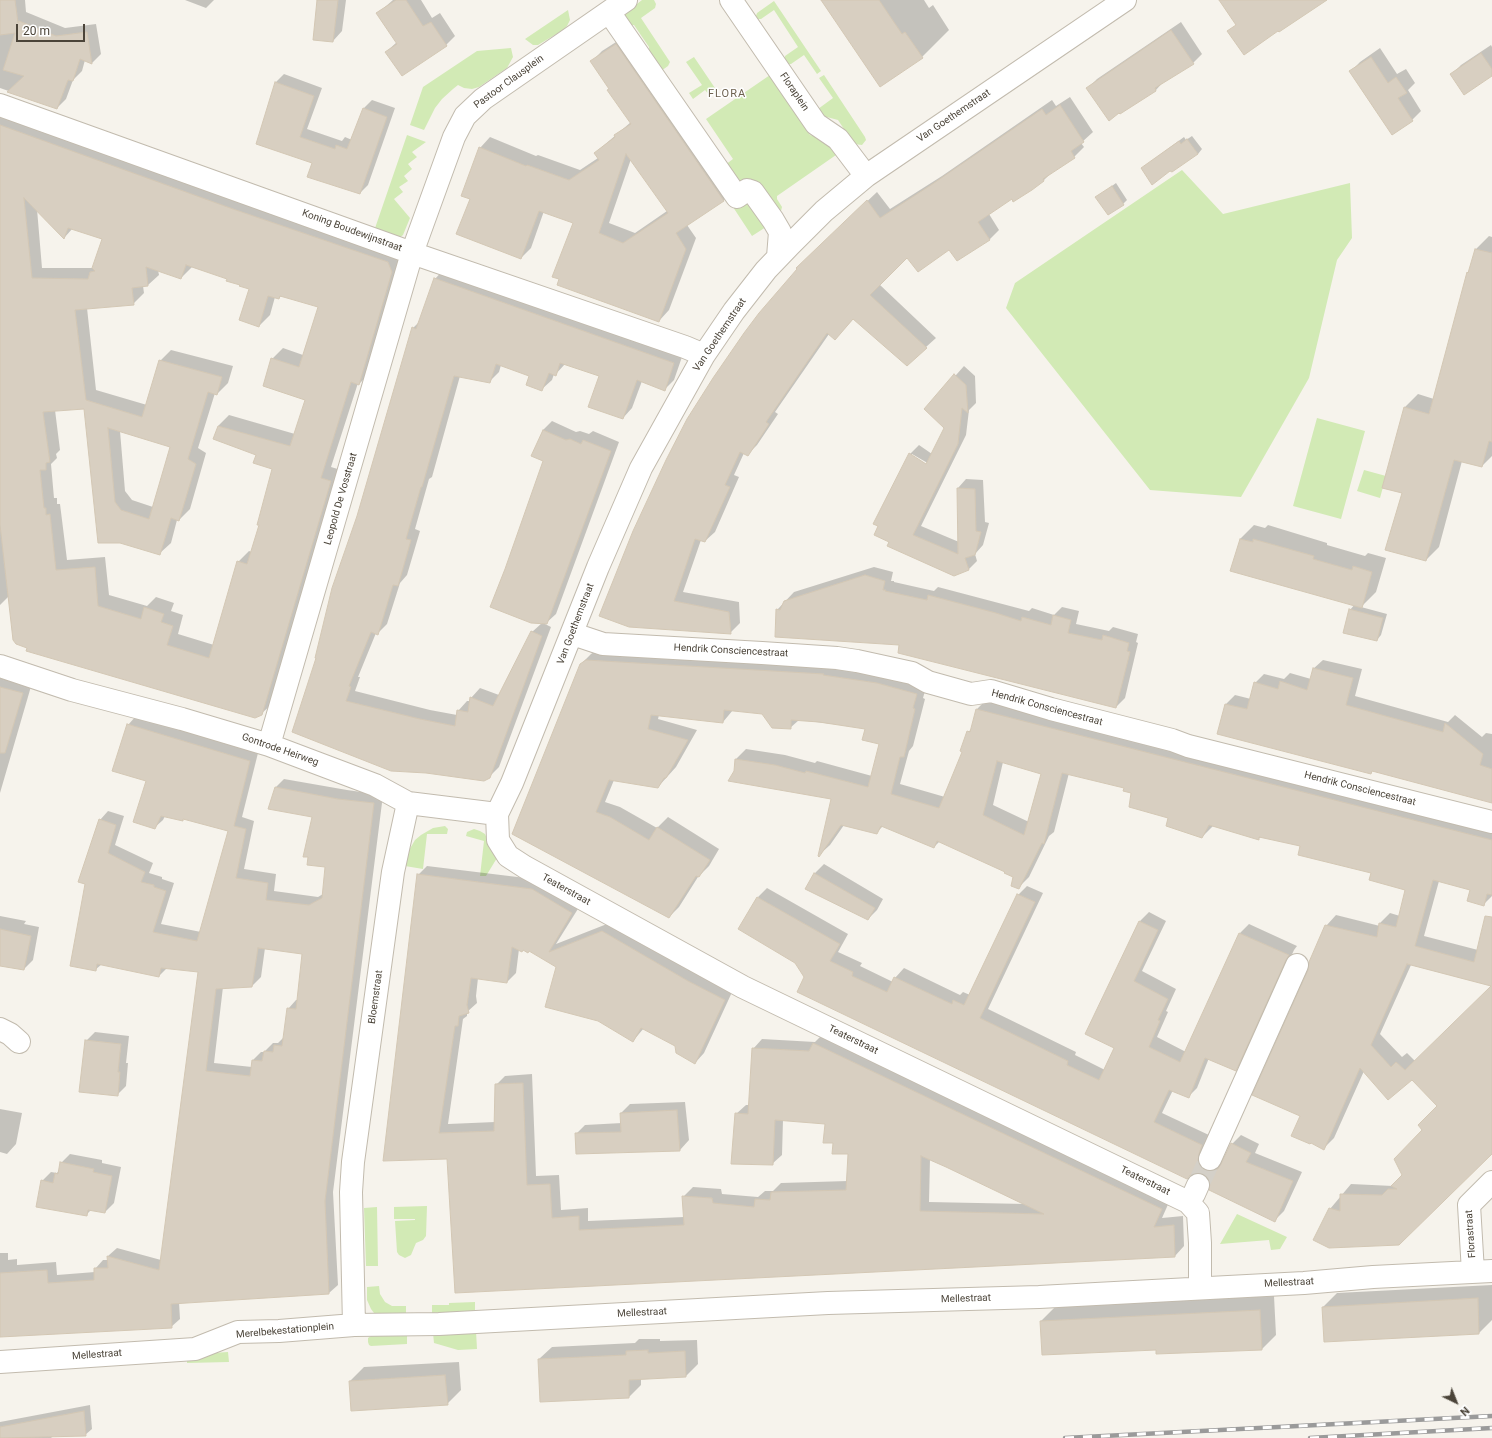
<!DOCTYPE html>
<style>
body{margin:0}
#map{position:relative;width:1492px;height:1438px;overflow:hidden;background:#f6f3ec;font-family:Roboto,sans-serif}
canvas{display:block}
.north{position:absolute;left:1436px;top:1382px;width:40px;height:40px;-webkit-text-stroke:3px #fff;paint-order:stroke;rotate:137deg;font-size:11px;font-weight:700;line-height:16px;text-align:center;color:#4b4439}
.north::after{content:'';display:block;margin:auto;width:14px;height:18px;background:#4b4439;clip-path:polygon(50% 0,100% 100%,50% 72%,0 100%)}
.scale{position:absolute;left:16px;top:24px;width:69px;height:18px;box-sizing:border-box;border:2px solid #4b4439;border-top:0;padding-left:5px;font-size:12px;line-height:14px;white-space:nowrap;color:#4b4439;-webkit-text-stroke:3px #fff;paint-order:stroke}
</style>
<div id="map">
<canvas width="1492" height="1438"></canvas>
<div class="north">N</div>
<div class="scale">20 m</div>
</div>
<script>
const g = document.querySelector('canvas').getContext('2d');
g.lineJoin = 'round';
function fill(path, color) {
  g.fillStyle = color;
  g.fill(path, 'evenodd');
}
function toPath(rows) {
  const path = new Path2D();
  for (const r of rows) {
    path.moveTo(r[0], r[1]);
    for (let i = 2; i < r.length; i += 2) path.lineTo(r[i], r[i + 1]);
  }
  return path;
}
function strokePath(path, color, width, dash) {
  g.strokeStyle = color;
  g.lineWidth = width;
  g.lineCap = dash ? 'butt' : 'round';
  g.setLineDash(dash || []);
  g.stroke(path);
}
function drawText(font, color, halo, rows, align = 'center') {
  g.font = font + ' Roboto,sans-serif';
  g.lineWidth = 3;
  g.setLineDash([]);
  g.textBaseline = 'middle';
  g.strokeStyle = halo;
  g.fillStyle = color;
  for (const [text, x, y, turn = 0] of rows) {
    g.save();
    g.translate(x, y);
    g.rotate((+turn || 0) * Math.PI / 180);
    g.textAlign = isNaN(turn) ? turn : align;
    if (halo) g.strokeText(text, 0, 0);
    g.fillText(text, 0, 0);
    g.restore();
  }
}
const green = toPath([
 [642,0,654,0,656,4,655,8,641,18,670,62,668,66,661,71,649,51,649,47,634,25,630,25,623,15],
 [774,1,821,71,817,74,804,55,791,64,787,64,785,60,785,56,798,47,774,10,761,19,758,19,756,16,757,13],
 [568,10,570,20,567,26,563,30,538,45,533,45,525,39],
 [511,48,513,57,507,68,479,87,472,89,464,88,458,85,453,89,442,99,435,108,424,130,410,125,423,87,477,51],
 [694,57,717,91,710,96,705,90,693,99,689,93,702,85,686,62],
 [770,75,810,135,826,139,836,155,777,196,777,199,782,207,781,211,777,213,738,192,721,168,733,159,706,119],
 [824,75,865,137,866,140,862,145,854,144,838,120,823,116,818,109,833,98,819,78],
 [407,135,426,142,412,152,417,157,408,164,412,169,404,176,408,181,399,187,403,192,394,199,410,218,403,235,399,238,373,234],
 [1182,170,1223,214,1350,183,1352,238,1337,260,1309,378,1241,497,1150,490,1006,308,1015,283],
 [747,198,766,227,752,236,733,207],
 [1317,418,1365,431,1341,519,1293,506],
 [1364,470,1386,476,1380,498,1357,491],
 [445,826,448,829,447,834,427,834,423,869,405,866,408,852,415,840,421,835,433,828],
 [474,829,480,831,485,834,493,852,497,858,486,876,480,876,484,841,466,836,467,832],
 [427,1206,426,1236,423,1240,416,1243,411,1255,405,1258,399,1255,397,1252,395,1221,415,1220,415,1219,394,1219,394,1207],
 [377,1207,378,1266,366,1266,364,1208],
 [1237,1214,1287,1237,1280,1249,1271,1250,1269,1240,1220,1244],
 [379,1286,380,1294,385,1302,392,1306,406,1306,406,1315,377,1315,374,1313,371,1309,367,1300,367,1287],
 [475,1302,475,1311,432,1313,432,1305,449,1305,449,1303],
 [476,1331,477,1349,458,1350,434,1343,433,1333],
 [407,1335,407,1344,371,1346,369,1345,368,1342,368,1338,371,1336],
 [228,1352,229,1362,187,1363,187,1360,213,1353]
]);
const shadow = toPath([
 [0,0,25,0,26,12,65,28,96,24,101,54,92,63,85,60,82,71,73,80,66,99,57,108,0,88],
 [185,0,214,0,206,8],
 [318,0,346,0,342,31,333,41],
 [393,0,421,0,432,18,440,13,455,36,446,45,386,52,397,42,378,13],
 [822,0,924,0,929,8,933,5,949,30,922,57],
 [1181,22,1202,54,1193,63,1165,80,1156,90,1121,113,1088,88,1097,79],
 [627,35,734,190,724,200,687,225,696,238,669,310,659,321,574,222,544,211,531,248,521,258,471,198,480,148,490,137,536,156,538,155,580,170,598,158,595,153,631,122,592,61,602,51],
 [631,159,667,211,635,233,609,223],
 [1491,45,1492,47,1492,75,1452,74,1461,65],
 [1380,48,1397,74,1406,69,1415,83,1408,90,1421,111,1412,120,1351,71,1360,62],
 [284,74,322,88,307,129,342,141,345,137,352,140,364,108,372,100,395,108,368,185,360,193,313,163,257,143,276,82],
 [1070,97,1093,132,1081,143,1084,147,1074,157,1053,171,1043,181,1012,198,989,214,999,230,990,239,957,260,949,248,907,256,879,284,936,338,926,347,854,318,835,339,829,334,775,412,778,414,757,445,748,454,744,453,734,475,739,477,715,532,705,541,701,540,683,592,739,602,740,623,731,632,629,626,807,258,877,192,890,209,942,176,1052,100,1056,106],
 [0,116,403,260,370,373,359,384,358,383,331,467,341,470,273,703,261,714,28,647,9,596,0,605],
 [37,209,64,238,73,228,103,239,93,268,42,268],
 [192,267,228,278,250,289,259,326,270,315,275,297,279,298,281,296,319,306,303,355,283,348,272,359,307,399,295,434,229,415,218,426,257,454,273,468,261,525,252,552,249,551,238,562,214,645,178,634,183,615,171,611,174,603,156,597,147,606,109,595,105,557,67,560,60,504,57,504,57,498,54,498,51,464,57,458,56,454,60,450,55,410,85,408,120,542,160,553,171,543,177,520,179,520,190,509,206,453,198,448,215,393,217,394,228,383,233,366,171,350,160,361,147,405,96,390,87,308,133,304,144,293,143,286,148,285,159,275,158,270,181,278],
 [120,431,172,446,153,507,132,500,125,491],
 [1192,136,1202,149,1198,154,1142,168,1184,137,1186,140],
 [1116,183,1127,200,1123,204,1097,197],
 [1489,236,1492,237,1492,456,1482,466,1462,461,1439,547,1426,560,1403,493,1383,487,1405,407,1418,394,1434,399,1468,273,1470,271,1476,249],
 [444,269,683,354,674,380,665,389,642,381,632,408,623,418,600,375,565,364,555,375,554,374,552,380,542,389,530,375,501,365,499,372,489,382,460,376,432,477,429,479,415,529,420,531,407,575,400,583,387,624,377,634,376,633,358,677,360,677,355,691,430,710,457,715,458,711,467,701,470,701,471,698,480,688,499,695,532,632,542,623,506,569,544,461,532,456,543,430,552,421,576,432,580,431,589,434,593,431,619,442,556,614,545,624,551,627,499,767,489,777,391,770,317,658,413,328,420,321,435,279],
 [964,366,975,376,976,403,969,410,966,435,921,526,959,542,958,488,966,479,983,480,985,522,989,523,983,545,975,554,977,561,968,570,888,545,910,454,919,445,932,454,945,427,926,409],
 [912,454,931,465,930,467,912,456],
 [1254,525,1265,528,1268,525,1327,543,1327,545,1365,556,1368,553,1386,558,1376,592,1361,607,1387,614,1381,635,1377,640,1350,610,1355,604,1240,539],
 [874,567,893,572,891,581,894,581,894,582,934,591,938,587,1029,611,1032,608,1054,615,1062,607,1079,611,1076,624,1109,631,1113,627,1138,634,1136,642,1138,643,1125,698,1116,707,777,610,794,592],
 [597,650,833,664,927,684,923,698,925,699,913,746,909,751,900,784,945,797,963,751,968,732,972,729,977,709,987,699,1492,828,1492,896,1483,905,1471,889,1439,881,1424,936,1478,950,1492,931,1492,986,1411,965,1380,1034,1402,1057,1407,1053,1415,1061,1492,997,1492,1153,1398,1244,1330,1209,1351,1184,1393,1186,1403,1175,1423,1130,1438,1106,1412,1079,1364,1071,1334,1138,1324,1148,1301,1115,1309,970,1326,926,1336,915,1380,926,1380,923,1390,913,1400,916,1406,889,1372,872,1301,846,1261,837,1258,839,1213,826,1202,837,1169,817,1125,787,1069,773,1054,832,1049,836,1029,877,1019,887,1014,877,1006,871,940,841,934,847,883,826,877,832,844,825,830,845,819,855,833,799,735,771,736,759,746,749,785,755,815,763,817,761,872,776,880,744,866,728,799,720,790,728,762,713,733,710,723,722,659,715,658,719,697,730,676,767,658,787,614,780,605,802,620,807,657,828,668,817,719,849,709,866,698,877,679,907,669,917,513,833,581,664,591,654],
 [1003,762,1042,773,1029,822,993,805],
 [1323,660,1362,669,1355,696,1448,722,1455,715,1482,737,1486,733,1492,734,1492,802,1373,770,1371,772,1218,734,1226,704,1235,695,1251,699,1255,683,1264,674,1284,679,1290,673,1311,679,1313,669],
 [0,674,32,683,0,793],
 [136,716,258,753,242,817,254,821,244,869,276,874,274,891,318,897,323,894,327,867,309,857,313,816,276,787,284,779,347,790,383,795,333,1192,338,1285,329,1293,179,1302,180,1319,171,1327,0,1336,0,1253,8,1253,8,1260,17,1259,17,1265,56,1262,57,1275,95,1272,95,1269,103,1260,109,1260,108,1256,117,1248,161,1260,199,971,167,968,159,976,102,964,95,970,100,820,108,811,124,816,115,845,153,863,149,873,162,877,162,879,174,883,161,924,201,932,229,830,184,818,165,816,163,820,154,828,147,780,128,725],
 [265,948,303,953,298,1000,296,1000,288,1009,284,1037,278,1043,273,1043,264,1052,261,1052,253,1060,252,1067,214,1063,223,987,252,986,261,977],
 [824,864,883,899,877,910,868,919,806,889,815,873],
 [427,866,542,880,581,904,556,944,612,922,733,990,704,1053,695,1063,676,1046,644,1028,633,1041,557,967,529,950,519,949,516,973,507,982,478,978,476,996,477,1003,467,1012,467,1016,463,1019,448,1124,495,1122,496,1085,505,1076,532,1074,536,1176,559,1175,561,1210,588,1208,588,1221,684,1217,683,1197,693,1187,721,1189,722,1194,758,1197,765,1191,773,1191,781,1183,848,1181,849,1153,835,1142,826,1123,783,1120,782,1155,772,1164,736,1114,746,1105,750,1105,753,1049,762,1039,815,1042,823,1034,1170,1200,1162,1218,1183,1216,1184,1246,1175,1256,456,1292,448,1158,384,1160,418,875],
 [930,1159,1026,1204,929,1202],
 [1027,886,1043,893,988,1009,1076,1052,1075,1055,1105,1070,1115,1047,1086,1034,1140,921,1149,912,1166,921,1142,971,1176,989,1166,1011,1168,1012,1157,1037,1186,1052,1240,933,1249,924,1297,946,1294,950,1244,1061,1235,1070,1209,1058,1197,1088,1188,1097,1173,1090,1162,1113,1211,1136,1215,1162,1224,1162,1232,1144,1241,1135,1259,1144,1255,1153,1302,1172,1284,1211,1275,1220,1211,1183,1209,1177,1204,1173,1196,1172,1191,1174,805,977,758,897,767,888,848,934,838,952,862,963,860,966,893,982,895,978,904,968,960,995,963,992,970,995,1018,895],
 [0,916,26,921,24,924,39,927,33,960,24,969,0,965],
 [95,1032,129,1036,126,1063,128,1063,126,1086,117,1095,86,1041],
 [685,1102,689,1140,680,1150,576,1134,585,1125,622,1123,621,1113,630,1104],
 [0,1109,22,1113,16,1144,7,1154,0,1152],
 [70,1154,102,1160,102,1163,121,1167,114,1203,105,1212,92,1209,86,1215,42,1181,51,1172,57,1173,59,1170,61,1163],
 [1492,1285,1492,1320,1479,1333,1325,1341,1323,1307,1337,1293],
 [1274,1296,1276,1335,1262,1349,1157,1349,1041,1321,1055,1307],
 [639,1339,660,1339,660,1341,697,1340,698,1364,686,1376,641,1378,641,1385,629,1397,539,1359,552,1347,635,1343],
 [459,1362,461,1390,447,1404,350,1381,364,1367],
 [90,1405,92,1429,85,1435,53,1436,51,1438,0,1438,0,1422]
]);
const building = toPath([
 [0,0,15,0,18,23,19,21,56,36,87,32,92,64,80,59,73,81,68,80,57,109,7,92,24,76,3,70,15,33,0,35,0,0],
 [317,0,338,0,333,42,313,40,317,0],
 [396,0,406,0,423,26,431,22,447,46,402,76,385,52,397,44,376,13,396,0],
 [821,0,879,0,902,34,905,32,923,58,880,87,821,0],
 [1219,0,1327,0,1279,32,1278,31,1244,55,1227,31,1236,25,1219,0],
 [1171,30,1194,64,1155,88,1156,91,1120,114,1119,113,1109,121,1086,88,1171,30],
 [616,44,724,201,676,233,686,249,659,322,557,285,559,279,552,277,573,223,539,211,521,259,456,234,470,199,461,196,479,147,526,166,527,165,569,180,599,160,594,153,615,137,614,135,631,124,607,90,609,89,590,61,616,44],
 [626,154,668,213,623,243,599,233,626,154],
 [1481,53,1492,69,1492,76,1464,95,1450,74,1481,53],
 [1371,57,1388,83,1396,77,1407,93,1398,98,1413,121,1392,135,1349,71,1371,57],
 [275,82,314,96,300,137,335,149,336,145,347,149,363,108,387,117,360,194,307,177,312,163,256,144,275,82],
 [1060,105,1084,142,1071,151,1075,158,1043,179,1044,181,1032,190,1013,202,1012,199,978,222,990,240,957,261,949,250,918,272,907,258,870,295,927,348,907,366,853,319,835,340,827,333,766,422,769,424,748,456,740,452,725,485,730,487,705,542,695,539,674,601,729,612,731,634,629,627,599,616,633,531,666,460,687,419,713,378,744,333,759,313,797,269,796,268,867,200,880,218,931,185,1042,109,1046,115,1060,105],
 [0,125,233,209,388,262,392,272,359,385,351,382,321,478,331,481,262,715,255,718,26,651,27,648,16,644,13,640,0,525,0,125],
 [24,198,64,239,68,228,102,239,92,268,95,271,90,272,88,279,32,278,24,198],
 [186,265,227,279,226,281,240,285,239,286,249,289,239,320,259,327,268,296,279,299,280,296,318,307,299,367,271,358,263,386,305,400,290,446,218,426,213,439,256,455,253,463,272,469,257,525,259,525,247,564,237,561,209,658,167,645,173,626,161,622,164,614,144,607,141,619,98,606,95,567,56,570,50,514,46,515,46,508,44,508,40,470,46,470,46,463,50,462,43,412,84,409,98,543,120,543,160,555,171,518,179,521,196,464,188,459,208,392,217,395,222,377,159,360,142,417,86,400,75,310,134,305,132,288,148,286,146,267,181,279,186,265],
 [108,428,170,447,149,519,121,510,115,502,108,428],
 [1187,139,1198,154,1172,172,1170,171,1152,185,1141,168,1179,141,1181,144,1187,139],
 [1112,186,1124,205,1108,215,1095,197,1112,186],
 [1475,249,1492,253,1492,442,1489,441,1482,467,1454,460,1426,561,1385,550,1402,493,1382,488,1404,407,1429,414,1467,272,1468,273,1475,249],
 [434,278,674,363,665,391,637,380,623,419,588,407,599,376,560,363,556,376,549,373,542,391,526,385,529,376,496,364,490,383,454,376,422,487,421,487,406,539,411,540,398,586,393,585,378,635,371,632,349,686,351,687,346,701,420,719,455,726,457,710,468,712,470,697,493,706,531,631,542,636,490,778,484,781,426,773,391,771,292,732,316,658,315,658,332,588,357,516,412,327,416,329,434,278],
 [954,374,966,385,968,413,962,408,958,444,913,535,958,554,957,488,975,489,976,531,981,532,975,555,965,558,969,570,954,576,887,546,889,542,874,535,878,526,873,524,909,453,926,464,944,428,924,409,954,374],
 [543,430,566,440,570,439,581,444,583,440,611,451,547,624,531,623,490,607,505,569,543,461,531,456,543,430],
 [1240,539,1253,542,1253,539,1314,556,1313,559,1352,570,1353,566,1372,572,1362,608,1230,571,1240,539],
 [865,575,885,581,883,590,886,590,885,591,927,600,928,595,996,613,1021,621,1022,617,1051,625,1053,615,1071,620,1068,633,1102,640,1103,635,1129,643,1127,651,1130,652,1116,708,898,653,899,645,775,637,776,609,780,610,784,601,865,575],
 [1349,609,1383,618,1377,641,1343,633,1349,609],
 [586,660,824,674,823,675,877,683,917,694,913,708,915,709,904,757,900,757,891,794,939,808,962,752,960,751,967,731,970,732,976,709,1492,840,1492,895,1487,894,1484,906,1467,901,1470,890,1433,880,1415,946,1474,962,1485,916,1492,917,1492,1154,1399,1245,1329,1248,1313,1240,1329,1208,1340,1211,1340,1194,1382,1195,1388,1189,1397,1189,1391,1186,1402,1175,1394,1159,1422,1130,1418,1125,1437,1106,1412,1080,1388,1100,1360,1068,1324,1150,1311,1143,1310,1144,1291,1136,1300,1116,1252,1095,1308,970,1309,962,1325,925,1377,937,1379,923,1396,927,1405,890,1369,880,1371,873,1298,855,1300,846,1259,837,1259,840,1209,825,1202,838,1166,826,1168,818,1129,807,1131,793,1123,791,1124,788,1062,773,1044,844,1042,843,1019,889,1011,886,1013,877,1004,873,1005,872,937,841,934,848,881,826,877,834,841,825,819,857,818,856,831,799,728,781,734,771,735,759,775,765,805,773,806,771,868,787,879,744,862,740,865,729,819,722,791,720,791,729,772,728,762,714,724,710,723,723,651,715,648,729,688,740,666,778,664,778,658,788,609,780,596,812,610,817,649,840,657,827,710,860,699,877,696,876,669,918,512,834,580,664,586,660],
 [997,761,1041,774,1024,835,983,815,997,761],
 [1407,964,1491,986,1405,1070,1396,1062,1391,1067,1371,1045,1407,964],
 [1313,668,1353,678,1346,705,1443,732,1445,723,1483,754,1480,765,1492,769,1492,803,1372,771,1371,774,1217,734,1225,704,1247,709,1254,682,1278,689,1280,681,1307,690,1313,668],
 [0,687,23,693,5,753,0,753,0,687],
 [127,724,250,761,234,826,246,829,236,878,268,883,266,900,309,905,322,898,325,867,307,865,308,857,303,857,312,817,268,809,275,787,338,799,374,803,325,1201,329,1294,171,1304,172,1328,0,1337,0,1273,47,1270,48,1283,94,1280,94,1268,108,1268,107,1256,159,1270,198,972,161,968,159,977,97,964,96,971,70,966,85,884,78,882,99,819,116,825,108,853,145,872,141,882,154,885,154,887,166,891,153,932,197,941,228,831,183,819,183,821,161,816,155,829,133,822,146,781,112,771,127,724],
 [258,948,302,954,296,1009,287,1008,282,1046,274,1045,273,1052,264,1051,262,1061,252,1060,250,1076,206,1071,216,989,252,987,258,948],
 [814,873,875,908,868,920,805,889,814,873],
 [417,874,532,889,572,913,549,952,602,931,688,981,725,1000,695,1064,676,1053,675,1046,641,1028,633,1042,598,1021,545,1007,556,967,529,951,528,953,523,950,522,952,512,947,507,983,471,978,467,1005,469,1013,459,1016,458,1026,455,1026,439,1133,494,1131,495,1084,523,1083,527,1185,550,1184,552,1218,579,1216,579,1230,684,1225,682,1196,712,1198,713,1203,754,1207,755,1199,770,1200,771,1192,846,1190,848,1154,832,1154,833,1143,823,1143,825,1124,775,1120,773,1165,731,1164,735,1113,748,1114,752,1048,809,1051,813,1043,1162,1209,1154,1227,1174,1225,1175,1257,455,1293,447,1159,383,1161,417,874],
 [921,1156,946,1167,1044,1214,920,1211,921,1156],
 [1017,894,1035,902,980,1018,1068,1061,1067,1065,1099,1080,1114,1048,1085,1034,1139,921,1158,930,1134,981,1168,999,1158,1020,1160,1021,1149,1047,1180,1062,1239,933,1289,955,1286,960,1236,1071,1205,1058,1189,1098,1169,1090,1154,1122,1202,1145,1199,1154,1198,1161,1200,1167,1205,1171,1212,1171,1218,1169,1221,1164,1231,1143,1251,1153,1246,1162,1293,1181,1275,1222,1209,1190,1210,1183,1208,1177,1203,1174,1196,1173,1190,1175,1187,1179,797,992,804,977,795,963,738,929,757,897,840,944,830,961,853,972,852,976,887,992,894,977,952,1004,953,1000,964,1005,1017,894],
 [0,929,31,936,24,970,0,966,0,929],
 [85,1040,121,1044,118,1072,120,1072,118,1096,79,1092,85,1040],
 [677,1110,680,1151,576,1154,575,1133,621,1132,620,1113,677,1110],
 [60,1162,94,1169,93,1172,112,1176,105,1213,88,1210,87,1216,36,1207,41,1180,53,1183,55,1173,58,1174,60,1162],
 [1478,1298,1479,1334,1324,1342,1322,1307,1478,1298],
 [1260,1310,1262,1350,1156,1354,1156,1350,1042,1355,1040,1321,1260,1310],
 [648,1350,648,1353,685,1351,686,1377,629,1380,629,1398,540,1402,538,1359,626,1355,626,1351,648,1350],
 [445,1375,448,1405,351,1411,349,1381,445,1375],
 [84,1411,86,1436,0,1438,0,1427,84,1411]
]);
const minorTunnel = toPath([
 [1198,1185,1210,1159]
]);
const minor = toPath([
 [731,0,816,124,838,139,866,176],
 [609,12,737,197,747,190,753,192,773,220,780,232,778,257],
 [0,105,412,253,685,347,704,355],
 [573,634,603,644,762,653,837,658,857,661,912,673,928,682,971,694,991,691,1051,709,1172,740,1188,746,1492,822],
 [0,666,72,690,182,719,269,745,375,785,408,803,497,814],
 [269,745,412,253,454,137,465,116,483,99,626,0],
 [497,814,512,783,598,567,641,468,704,355,734,311,766,270,790,245,824,211,866,176,1125,0],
 [497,814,498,840,508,856,525,867,743,987,1188,1202,1198,1213,1200,1243,1200,1288],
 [0,1029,10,1034,19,1042],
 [1210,1159,1297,965],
 [1188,1202,1194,1194,1198,1185],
 [1473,1272,1469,1205,1492,1182],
 [354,1325,351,1192,353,1162,393,872,408,803],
 [0,1362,195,1349,238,1332,279,1331,354,1325,439,1324,828,1303,1039,1297,1304,1283,1373,1277,1492,1271]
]);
const rail = toPath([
 [1065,1438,1492,1416],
 [1310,1438,1492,1428]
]);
const streetNames = [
 ["Pastoor Clausplein",509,82,-36],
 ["Floraplein",794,92,56],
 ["Van Goethemstraat",954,116,-34],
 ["Koning Boudewijnstraat",352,231,20],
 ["Van Goethemstraat",720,335,-56],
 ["Leopold De Vosstraat",341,499,-74],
 ["Van Goethemstraat",576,624,-69],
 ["Hendrik Consciencestraat",731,651,3],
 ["Hendrik Consciencestraat",1047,708,15],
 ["Gontrode Heirweg",280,750,19],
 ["Hendrik Consciencestraat",1360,789,14],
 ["Teaterstraat",566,890,29],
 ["Bloemstraat",376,997,-82],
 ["Teaterstraat",853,1040,26],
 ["Teaterstraat",1145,1181,26],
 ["Florastraat",1471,1234,-94],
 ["Mellestraat",1289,1283,-3],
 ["Mellestraat",966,1299,-2],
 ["Mellestraat",642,1313,-3],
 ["Merelbekestationplein",285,1331,-5],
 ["Mellestraat",97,1355,-4]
];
const neighbourhoodNames = [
 ["FLORA",727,94]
];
fill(green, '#d2eab5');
fill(shadow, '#0003');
fill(building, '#d8cfc1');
strokePath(building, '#d3c7b4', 1);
strokePath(minorTunnel, '#d4d0c8', 22, [22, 11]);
strokePath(minor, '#c2bbae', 24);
strokePath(minor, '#fff', 22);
strokePath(rail, '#9a9a9a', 4.5);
strokePath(rail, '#fff', 3, [9]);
drawText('10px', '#4b4439', '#fff', streetNames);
g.letterSpacing = '1px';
drawText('11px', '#6e6250', '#fff', neighbourhoodNames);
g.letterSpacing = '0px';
</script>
